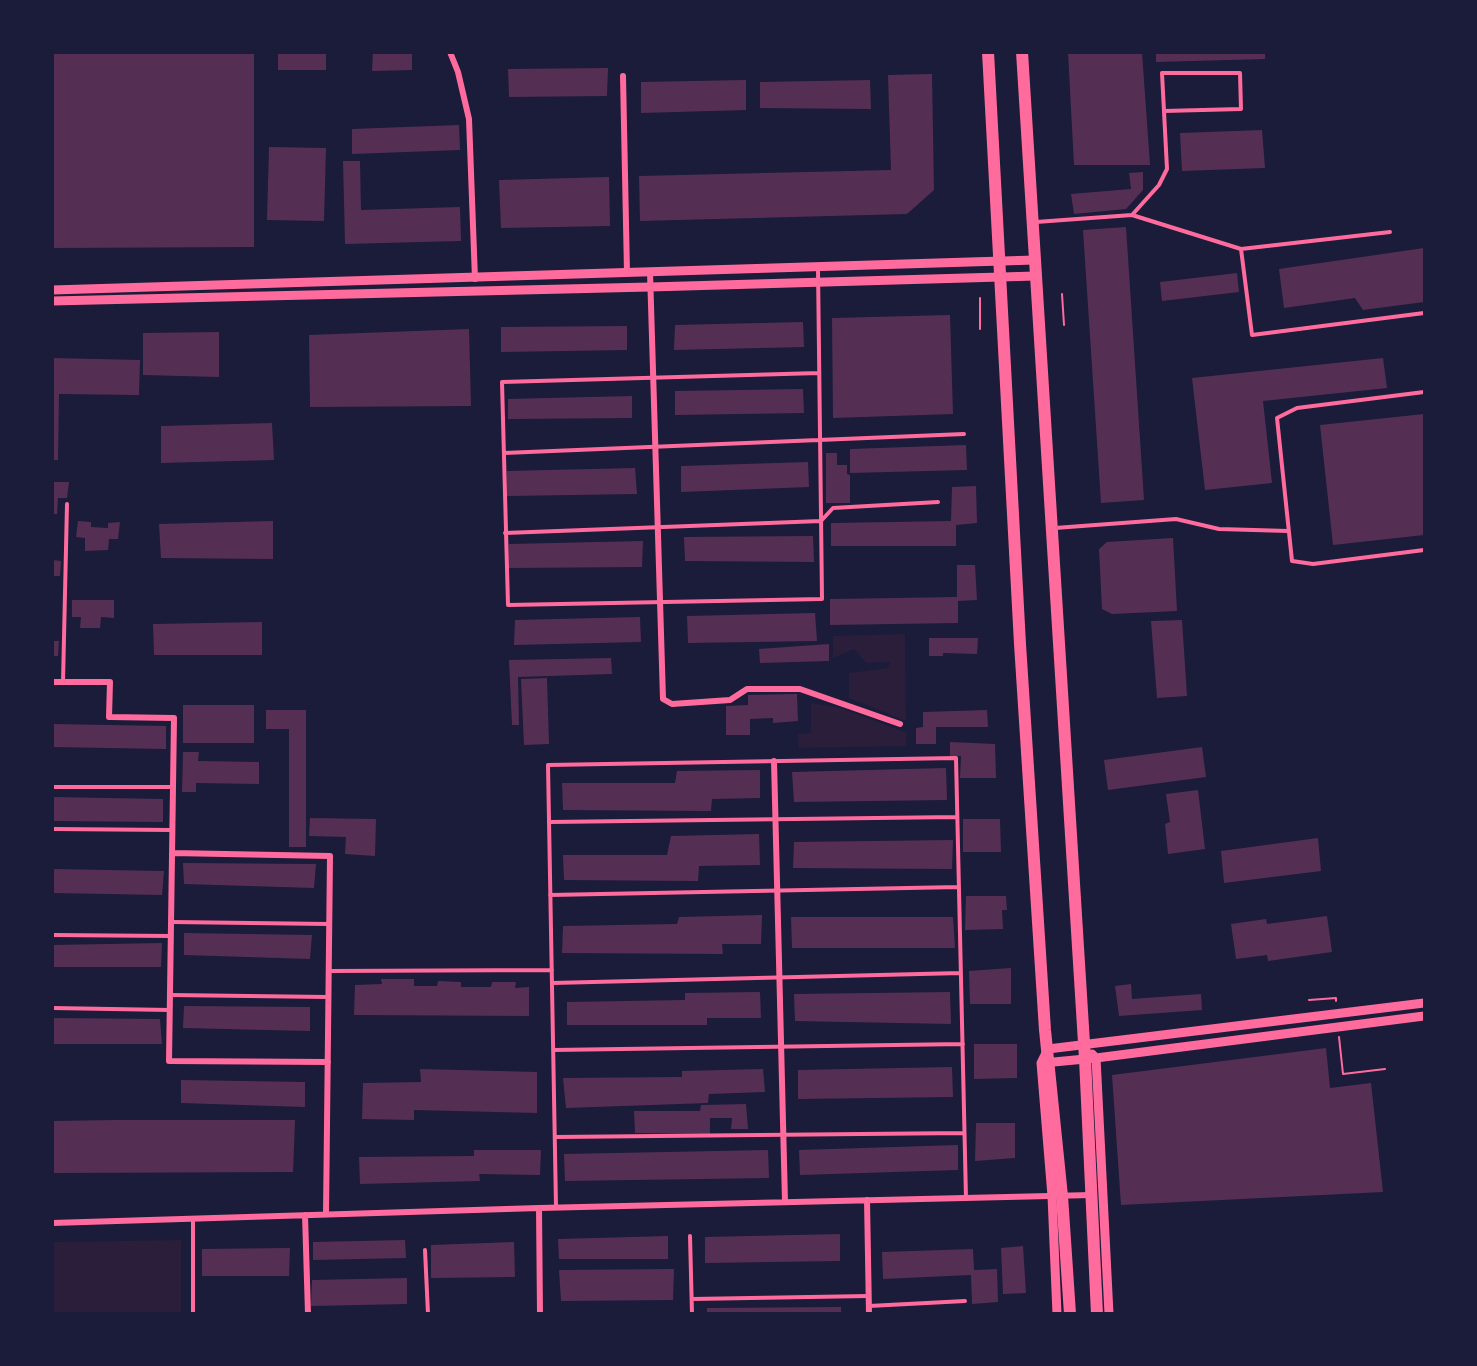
<!DOCTYPE html>
<style>
body{margin:0}
#map{position:relative;width:1477px;height:1366px;overflow:hidden;background:#1b1b3a;font-family:Jost,sans-serif}
canvas{display:block}
.frame{position:absolute;inset:0;border:54px solid #1b1b3a;pointer-events:none}
</style>
<div id="map">
<canvas width="1477" height="1366"></canvas>
<div class="frame"></div>
</div>
<script>
const g = document.querySelector('canvas').getContext('2d');
g.lineJoin = 'round';
function fill(path, color) {
  g.fillStyle = color;
  g.fill(path, 'evenodd');
}
function toPath(rows) {
  const path = new Path2D();
  for (const r of rows) {
    path.moveTo(r[0], r[1]);
    for (let i = 2; i < r.length; i += 2) path.lineTo(r[i], r[i + 1]);
  }
  return path;
}
function strokePath(path, color, width, dash) {
  g.strokeStyle = color;
  g.lineWidth = width;
  g.lineCap = dash ? 'butt' : 'round';
  g.setLineDash(dash || []);
  g.stroke(path);
}
const green = toPath([
 [905,634,906,721,849,698,849,673,888,668,890,662,866,663,854,649,833,658,833,636],
 [811,703,841,708,907,733,906,746,799,748,798,734,811,733],
 [181,1240,181,1313,53,1313,53,1242]
]);
const building = toPath([
 [52,52,254,52,254,247,52,248],
 [278,52,326,52,326,70,278,70],
 [373,52,412,52,412,70,372,71],
 [1068,52,1142,52,1150,165,1074,165],
 [1156,52,1265,52,1265,59,1156,62],
 [608,68,607,96,509,97,508,69],
 [932,74,934,190,907,214,640,221,639,176,891,170,888,75],
 [746,80,746,110,641,113,641,82],
 [870,80,871,109,760,108,760,82],
 [459,125,460,150,352,154,352,129],
 [1262,130,1265,168,1182,171,1180,133],
 [269,147,326,148,324,221,267,220],
 [343,161,360,161,361,210,460,207,461,241,345,244],
 [1143,172,1143,190,1126,209,1074,214,1071,194,1131,189,1129,173],
 [609,177,610,226,501,228,499,180],
 [1126,227,1144,500,1101,503,1083,230],
 [1424,248,1424,302,1363,310,1355,298,1284,308,1279,269],
 [1237,273,1239,292,1162,301,1160,282],
 [950,315,953,414,833,418,832,318],
 [803,322,804,347,674,350,675,325],
 [627,326,627,350,501,352,501,327],
 [469,329,471,406,310,407,309,335],
 [219,332,219,377,143,375,143,333],
 [52,358,140,360,139,395,59,394,58,460,52,460],
 [1383,358,1387,388,1263,401,1272,483,1205,490,1192,378],
 [803,389,804,413,675,415,675,391],
 [632,396,632,418,508,419,508,399],
 [1424,414,1424,535,1333,545,1320,425],
 [272,423,274,460,161,463,161,426],
 [966,445,967,470,850,473,850,449],
 [826,453,837,453,837,465,847,465,847,474,850,475,850,503,826,503],
 [808,462,809,487,681,492,681,466],
 [635,468,637,494,507,496,507,471],
 [52,482,69,482,67,498,58,498,57,514,52,514],
 [976,486,977,523,956,525,956,546,831,546,831,523,951,521,952,487],
 [78,521,91,522,91,527,108,528,108,523,120,522,118,539,109,539,108,550,85,551,85,538,76,537],
 [273,521,273,559,161,558,159,524],
 [813,536,814,562,685,561,684,537],
 [1173,538,1177,611,1112,614,1102,609,1099,549,1107,542],
 [643,541,642,567,509,568,509,544],
 [52,560,61,561,60,576,52,576],
 [957,565,975,565,977,600,958,601,958,623,830,625,830,599,957,597],
 [72,600,114,600,114,618,101,617,100,628,80,628,81,617,72,617],
 [815,613,817,641,688,643,687,616],
 [640,617,641,642,514,645,515,620],
 [1182,620,1187,696,1157,698,1151,621],
 [262,622,262,655,154,655,153,624],
 [929,638,978,638,977,654,943,653,943,656,929,656],
 [52,641,59,641,58,656,52,656],
 [829,644,829,661,760,663,759,649],
 [611,658,612,674,518,677,519,725,512,725,509,660],
 [547,678,549,744,524,745,521,679],
 [797,694,798,721,773,723,773,718,750,719,750,735,726,735,726,706,748,705,748,695],
 [183,705,254,705,254,743,183,743],
 [266,710,306,710,306,847,289,847,289,729,266,729],
 [987,710,988,727,936,727,936,744,916,744,916,728,923,727,923,712],
 [52,724,166,726,166,749,52,747],
 [950,742,995,744,996,778,960,778,961,756,950,756],
 [1202,747,1206,777,1108,790,1104,760],
 [183,752,199,752,198,761,259,762,259,784,196,783,196,792,182,792],
 [946,768,947,800,794,802,792,772],
 [760,770,760,798,712,799,711,811,563,810,562,783,675,783,677,771],
 [1198,790,1205,849,1168,854,1165,824,1170,822,1166,794],
 [52,797,163,799,163,822,52,821],
 [310,818,376,819,375,856,345,854,346,837,309,836],
 [963,819,1000,819,1001,852,963,852],
 [759,834,760,865,699,866,698,881,564,880,563,855,667,855,671,836],
 [1318,838,1321,871,1224,883,1221,851],
 [953,840,952,869,793,868,794,842],
 [183,863,316,864,314,888,184,884],
 [52,869,164,871,162,895,52,893],
 [966,896,1006,896,1007,910,1002,910,1003,929,965,930],
 [762,915,761,944,722,944,723,954,562,953,563,926,677,924,679,917],
 [1327,916,1332,952,1268,961,1267,955,1236,959,1231,924,1266,919,1267,924],
 [791,917,953,917,955,948,792,948],
 [184,933,312,935,310,959,184,955],
 [162,943,161,967,52,967,52,945],
 [1011,968,1011,1004,970,1004,969,971],
 [381,979,414,979,414,986,437,986,438,981,461,982,461,987,491,987,492,982,516,982,515,988,529,987,529,1016,354,1015,355,985,382,984],
 [1131,984,1132,999,1201,994,1202,1010,1119,1016,1115,986],
 [760,992,761,1018,707,1018,707,1025,567,1025,567,1002,685,1000,685,993],
 [950,992,951,1024,795,1021,794,994],
 [184,1006,310,1007,310,1031,183,1028],
 [52,1018,160,1019,162,1044,52,1044],
 [974,1044,1017,1044,1017,1078,974,1079],
 [1326,1048,1330,1088,1371,1083,1383,1192,1121,1205,1112,1075],
 [952,1067,953,1097,798,1099,798,1070],
 [420,1069,537,1072,537,1113,414,1110,414,1120,362,1119,363,1083,421,1082],
 [763,1069,765,1092,709,1094,708,1103,566,1108,563,1078,682,1077,682,1071],
 [181,1080,305,1082,305,1107,181,1103],
 [746,1104,748,1129,731,1129,732,1118,710,1118,710,1134,635,1133,634,1111,700,1111,701,1105],
 [116,1120,295,1120,293,1172,52,1173,52,1121],
 [976,1123,1015,1123,1015,1158,975,1161],
 [958,1145,958,1170,800,1175,799,1150],
 [474,1150,541,1150,540,1175,479,1174,480,1181,360,1184,359,1157,474,1156],
 [768,1150,769,1178,565,1181,564,1154],
 [840,1234,840,1261,705,1263,705,1237],
 [668,1236,668,1259,559,1259,558,1239],
 [405,1240,406,1258,313,1260,313,1242],
 [514,1242,515,1277,431,1278,431,1245],
 [1023,1246,1026,1293,1003,1294,1001,1248],
 [290,1248,289,1276,202,1276,202,1249],
 [973,1249,974,1270,997,1269,998,1302,972,1304,971,1275,883,1279,882,1252],
 [674,1269,673,1300,561,1301,559,1270],
 [407,1278,407,1304,311,1306,312,1280],
 [841,1307,841,1314,707,1314,707,1308]
]);
const path = toPath([
 [1062,294,1064,325],
 [980,298,980,329],
 [1309,1000,1336,998,1336,1001],
 [1339,1037,1343,1074,1385,1069]
]);
const service = toPath([
 [1132,215,1241,249,1252,335,1424,313],
 [1036,222,1132,215,1159,185,1167,169,1162,73,1240,73,1241,109,1164,111],
 [1241,249,1390,232],
 [818,269,822,599,508,605,502,382,819,373],
 [1424,392,1297,408,1277,418,1292,561,1313,564,1424,550],
 [504,453,964,434],
 [1055,528,1176,519,1219,529,1288,531],
 [505,533,821,521,833,508,938,502],
 [63,682,67,504],
 [52,787,173,787],
 [549,822,957,817],
 [52,829,172,830],
 [550,895,959,887],
 [172,922,329,924],
 [52,935,171,936],
 [329,971,552,970],
 [552,983,961,973],
 [170,995,328,997],
 [52,1008,170,1010],
 [553,1050,963,1044],
 [555,1137,964,1133],
 [556,1207,548,765,956,758,966,1199],
 [193,1219,193,1314],
 [690,1236,692,1314],
 [425,1250,428,1314],
 [692,1299,868,1296],
 [869,1306,965,1301]
]);
const minor = toPath([
 [450,52,458,72,469,119,475,279],
 [623,76,627,273],
 [650,272,663,699,672,704,730,700,747,689,800,689,900,724],
 [52,682,110,682,109,717,174,718,169,1061,328,1062],
 [774,761,785,1202],
 [172,853,330,856,326,1214],
 [867,1200,869,1314],
 [539,1208,540,1314],
 [305,1215,308,1314],
 [52,1223,539,1208,1092,1195]
]);
const tertiary = toPath([
 [52,290,1035,260],
 [52,301,650,287,1036,276],
 [1092,1054,1096,1058,1109,1314],
 [1043,1063,1096,1058,1424,1016],
 [1057,1314,1052,1196,1041,1063,1048,1049,1424,1003]
]);
const primary = toPath([
 [988,52,1020,644,1045,1030,1062,1196,1070,1314],
 [1022,52,1085,1059,1097,1314]
]);
fill(green, '#2a1e3b');
fill(building, '#542f53');
strokePath(path, '#ff6b9d', 2);
strokePath(service, '#ff6b9d', 4);
strokePath(minor, '#ff6b9d', 6);
strokePath(tertiary, '#ff6b9d', 9);
strokePath(primary, '#ff6b9d', 12);
</script>
